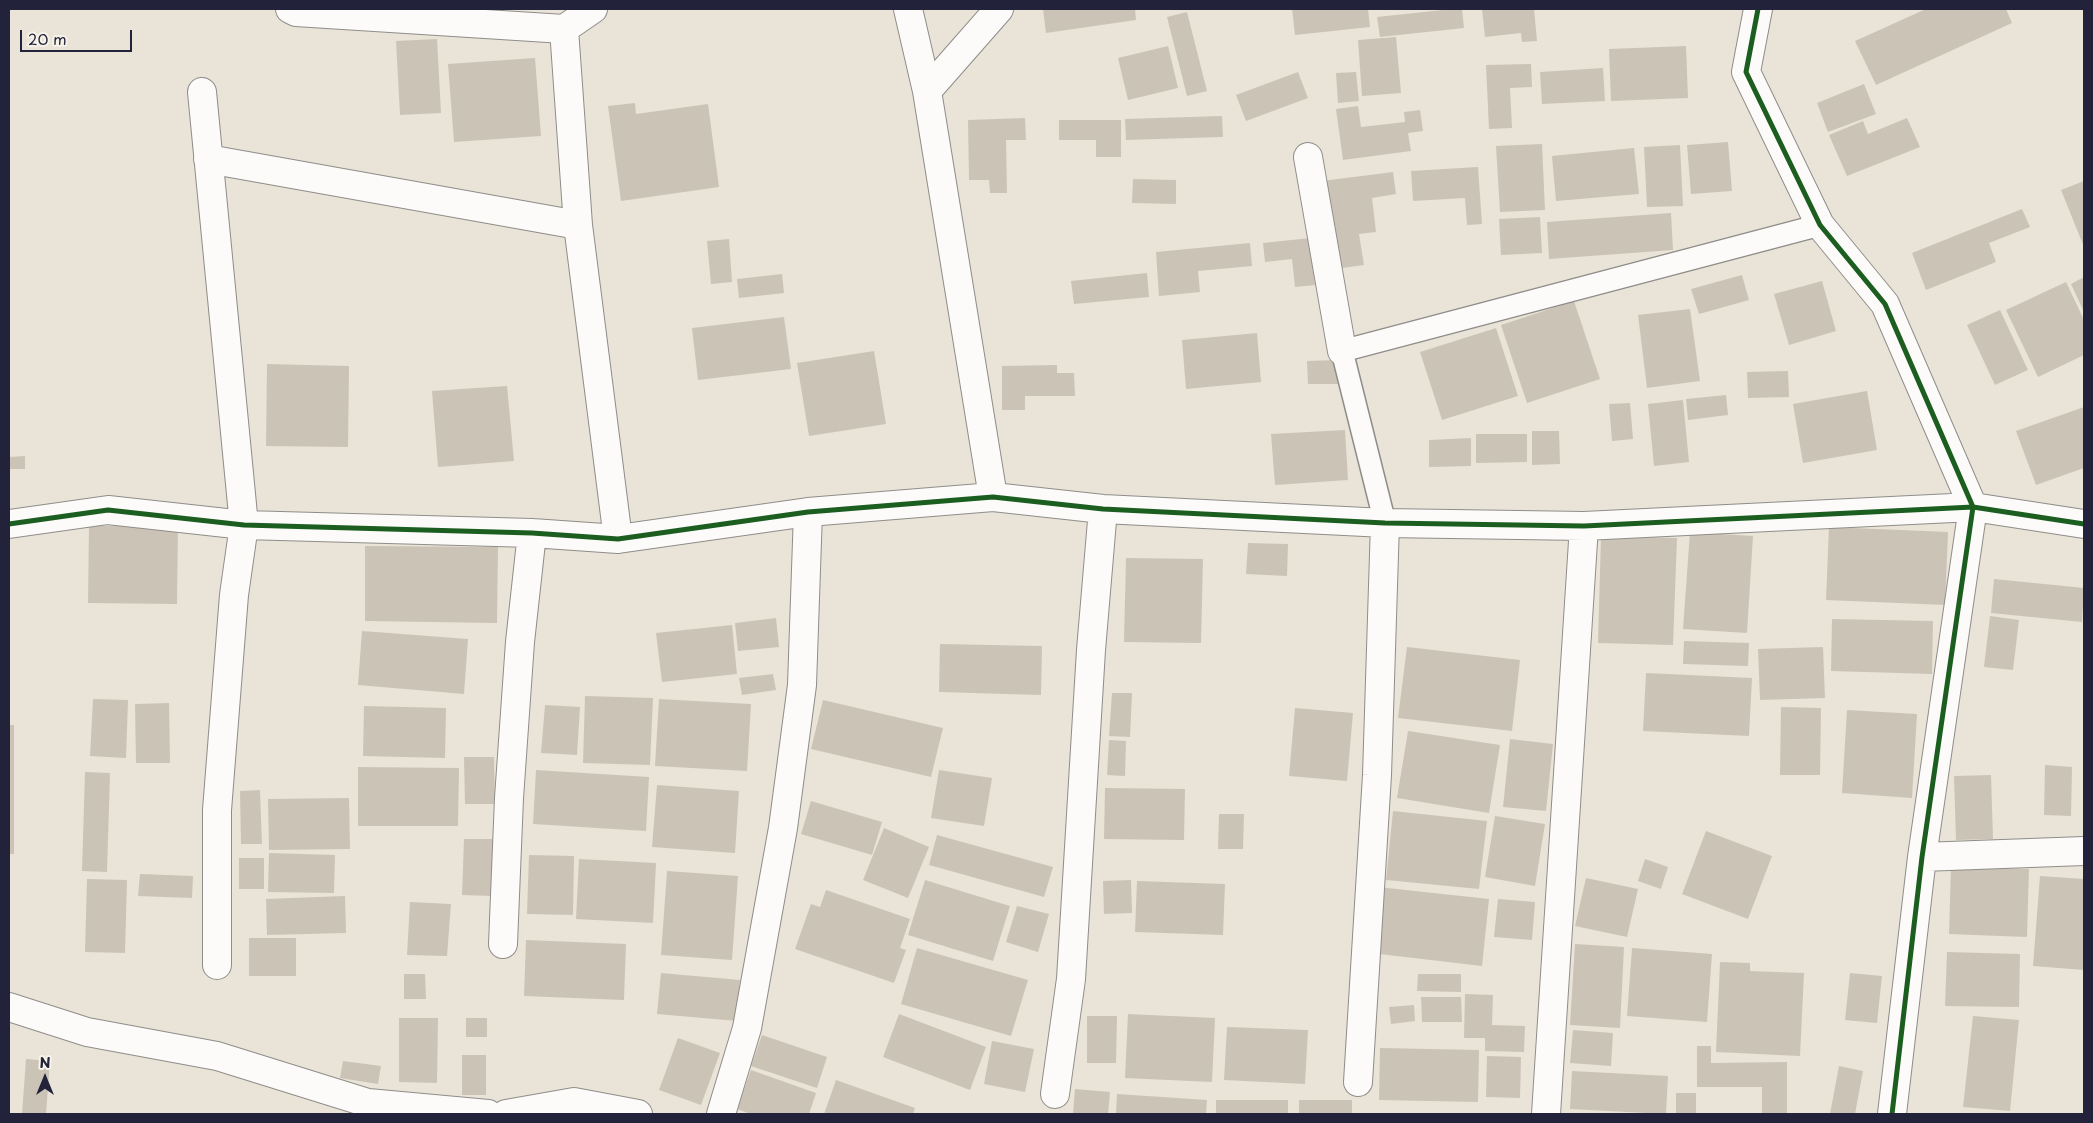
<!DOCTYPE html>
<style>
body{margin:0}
#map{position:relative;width:2093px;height:1123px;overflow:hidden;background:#e9e4d7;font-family:"Playpen Sans",sans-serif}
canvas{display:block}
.frame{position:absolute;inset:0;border:10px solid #22223b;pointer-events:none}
.north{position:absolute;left:20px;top:1053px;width:50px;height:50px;-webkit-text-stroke:4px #f7f3e8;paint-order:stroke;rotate:0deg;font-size:14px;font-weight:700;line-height:20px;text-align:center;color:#22223b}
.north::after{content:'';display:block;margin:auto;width:18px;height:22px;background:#22223b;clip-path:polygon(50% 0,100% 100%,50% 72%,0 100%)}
.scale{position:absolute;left:20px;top:30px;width:112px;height:22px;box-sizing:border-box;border:2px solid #22223b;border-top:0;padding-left:6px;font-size:15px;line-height:18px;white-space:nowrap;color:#22223b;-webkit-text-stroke:4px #f7f3e8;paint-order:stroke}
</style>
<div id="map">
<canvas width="2093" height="1123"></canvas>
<div class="frame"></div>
<div class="north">N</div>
<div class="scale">20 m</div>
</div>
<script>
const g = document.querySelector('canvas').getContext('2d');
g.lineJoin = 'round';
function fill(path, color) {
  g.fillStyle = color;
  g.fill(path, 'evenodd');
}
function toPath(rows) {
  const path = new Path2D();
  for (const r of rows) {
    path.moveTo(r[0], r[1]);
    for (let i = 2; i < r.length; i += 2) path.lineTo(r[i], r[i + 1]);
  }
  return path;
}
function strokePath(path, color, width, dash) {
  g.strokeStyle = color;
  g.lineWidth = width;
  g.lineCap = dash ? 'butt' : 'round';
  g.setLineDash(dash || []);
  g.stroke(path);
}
const building = toPath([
 [1043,9,1135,9,1136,20,1046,33],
 [1292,9,1368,9,1370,27,1295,35],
 [1452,9,1462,9,1464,28,1380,37,1377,17],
 [1482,9,1534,9,1537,41,1522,42,1521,33,1485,37],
 [1926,9,2006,9,2012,23,1876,85,1855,41],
 [1187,12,1207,91,1187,96,1167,17],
 [1396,37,1401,93,1362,96,1358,40],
 [437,39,441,113,400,115,396,41],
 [1168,46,1178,88,1128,100,1118,58],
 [1686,46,1688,98,1611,101,1609,49],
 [535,58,541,136,454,142,448,64],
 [1531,64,1532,87,1510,88,1512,128,1489,129,1486,65],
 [1603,68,1605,101,1542,104,1540,72],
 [1298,72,1308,98,1246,121,1236,95],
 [1356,72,1359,101,1338,103,1336,73],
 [1864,84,1876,114,1828,132,1817,103],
 [635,103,636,114,708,104,719,187,621,201,608,106],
 [1358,106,1361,127,1405,122,1404,112,1420,110,1423,131,1408,133,1411,151,1343,160,1336,109],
 [1222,116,1223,137,1126,140,1125,119],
 [1025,118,1026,140,1006,140,1007,193,990,193,989,180,969,180,968,120],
 [1907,118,1920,147,1847,176,1829,135,1863,121,1868,134],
 [1059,120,1121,120,1121,157,1096,157,1096,140,1059,140],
 [1728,142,1732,191,1691,194,1687,145],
 [1542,144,1545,210,1500,212,1496,146],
 [1680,145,1683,206,1647,207,1644,147],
 [1634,148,1639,194,1556,201,1552,156],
 [1478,167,1482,224,1467,225,1465,198,1413,201,1411,171],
 [1393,172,1396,194,1372,198,1376,232,1359,234,1364,265,1335,269,1322,181],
 [1133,179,1176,180,1176,204,1132,203],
 [2084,181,2084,247,2061,190],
 [2022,209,2030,227,1989,243,1996,262,1926,290,1912,253],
 [1671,213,1673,250,1549,259,1547,222],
 [1540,217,1542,253,1501,255,1499,219],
 [1310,238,1315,285,1295,287,1292,259,1265,262,1263,243],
 [729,239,732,282,711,284,707,241],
 [1250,243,1252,266,1198,271,1200,292,1159,296,1156,252],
 [1147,273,1149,297,1074,304,1071,281],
 [782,274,784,293,739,298,737,279],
 [1742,275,1749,300,1699,314,1691,289],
 [2084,277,2084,312,2071,284],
 [1822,281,1836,331,1789,345,1774,294],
 [2066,282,2084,320,2084,355,2038,377,2006,310],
 [1574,301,1600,379,1527,403,1501,325],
 [1690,309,1700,381,1647,388,1638,315],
 [2000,310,2028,370,1995,385,1967,325],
 [784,317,791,369,698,380,692,328],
 [1496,328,1518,396,1442,420,1420,352],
 [1257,333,1261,382,1186,389,1182,340],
 [874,351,886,424,809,436,797,363],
 [1337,360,1338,384,1308,384,1307,361],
 [267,364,349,366,348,447,266,446],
 [1057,365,1057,373,1074,373,1075,396,1025,396,1025,410,1002,410,1002,366],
 [1788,371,1789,397,1748,398,1747,372],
 [507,386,514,461,438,467,432,391],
 [1867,391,1877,450,1803,463,1793,404],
 [1726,395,1728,415,1688,420,1686,399],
 [1683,400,1689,462,1654,466,1648,404],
 [1630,403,1633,439,1612,441,1609,404],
 [2084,407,2084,468,2036,485,2016,431],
 [1345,430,1348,480,1275,485,1271,434],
 [1532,431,1559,431,1560,464,1532,465],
 [1476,434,1527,434,1527,462,1476,463],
 [1471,438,1471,466,1429,467,1429,440],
 [25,456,25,469,9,469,9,457],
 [89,526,178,526,177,604,88,603],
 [1829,527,1948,532,1945,605,1826,600],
 [1690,532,1753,536,1747,633,1683,629],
 [1601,536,1677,538,1673,645,1598,643],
 [1248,543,1288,544,1287,576,1246,574],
 [365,546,498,547,497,623,365,621],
 [1126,558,1203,559,1201,643,1124,642],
 [1994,579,2084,588,2082,622,1991,613],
 [1990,616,2019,620,2013,670,1984,667],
 [776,618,779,647,738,651,735,623],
 [1832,619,1933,621,1932,674,1831,671],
 [732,625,737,674,662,682,656,633],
 [362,631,468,639,464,694,358,685],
 [1684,641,1749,643,1748,666,1683,664],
 [940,644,1042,646,1041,695,939,692],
 [1407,647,1520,660,1512,731,1398,718],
 [1823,647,1825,698,1760,700,1758,649],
 [1646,673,1752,678,1749,736,1643,731],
 [773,674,776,690,742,695,739,678],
 [1112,693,1132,693,1130,737,1109,736],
 [585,696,653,698,650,765,583,763],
 [93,699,128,700,126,758,90,756],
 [659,699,751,704,747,771,655,766],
 [823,700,943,728,931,777,811,749],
 [169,703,170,763,136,763,135,704],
 [545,705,580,707,577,755,541,753],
 [364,706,446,708,445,758,363,756],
 [1781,707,1821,708,1820,775,1780,775],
 [1295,708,1353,713,1347,781,1289,776],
 [1847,710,1917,714,1912,798,1842,793],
 [9,725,14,725,14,854,9,854],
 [1408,731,1500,745,1489,813,1397,798],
 [1510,739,1553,744,1546,811,1503,807],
 [1109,740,1126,741,1125,776,1107,775],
 [464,757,494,757,495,804,465,804],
 [2045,765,2072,767,2071,816,2044,815],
 [358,767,459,768,458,826,358,826],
 [536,770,649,777,646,831,533,824],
 [939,770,992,778,984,826,931,818],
 [85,772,110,773,107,872,82,871],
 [1991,775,1993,839,1956,840,1954,776],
 [657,785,739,791,735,853,652,847],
 [1105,788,1185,789,1184,840,1104,839],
 [260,790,262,844,241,844,240,791],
 [349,798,350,849,269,850,268,799],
 [811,801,882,822,872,855,801,834],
 [1393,811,1487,821,1479,889,1386,880],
 [1219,814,1244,814,1243,849,1218,849],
 [1495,816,1545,824,1535,886,1485,877],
 [884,828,929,847,908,898,863,880],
 [1706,831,1772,856,1748,919,1682,894],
 [937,835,1053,867,1044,897,929,865],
 [464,839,495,839,493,896,462,895],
 [269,853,335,855,334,893,268,892],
 [529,855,574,856,573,915,527,914],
 [239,858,264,858,264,889,239,889],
 [579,859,656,863,653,923,576,919],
 [1645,859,1668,867,1661,889,1638,881],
 [1951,867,2029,869,2027,937,1949,934],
 [667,871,738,876,732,960,661,955],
 [140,874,193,876,192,898,138,896],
 [2040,876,2084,879,2084,970,2033,966],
 [1586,878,1638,889,1627,937,1575,926],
 [87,879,127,880,125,953,85,952],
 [925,880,1010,906,993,961,908,935],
 [1131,880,1132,913,1104,914,1103,881],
 [1137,881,1225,884,1223,935,1135,932],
 [1378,887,1489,899,1482,966,1371,953],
 [826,890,910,919,900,948,906,950,894,983,795,949,811,904,820,907],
 [345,896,346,933,267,935,266,899],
 [1498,899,1535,902,1532,940,1494,937],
 [410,902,451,904,447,956,407,955],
 [1017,906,1049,914,1038,952,1006,942],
 [249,938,296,938,296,976,249,976],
 [526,940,626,944,624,1000,524,996],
 [1575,944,1624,947,1620,1028,1570,1025],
 [917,948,1028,980,1011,1036,901,1004],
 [1632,948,1712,954,1707,1022,1627,1016],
 [1947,952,2020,954,2019,1007,1945,1006],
 [1720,962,1750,963,1750,971,1804,973,1800,1056,1716,1052],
 [661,973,740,980,737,1021,657,1014],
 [1850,973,1882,976,1877,1023,1845,1020],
 [404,974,425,974,426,999,404,999],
 [1418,974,1461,974,1461,992,1417,991],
 [1465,994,1493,995,1492,1025,1525,1026,1524,1052,1485,1051,1485,1038,1464,1038],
 [1421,997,1461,997,1462,1022,1422,1022],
 [1414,1005,1415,1021,1391,1024,1389,1007],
 [899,1014,986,1047,970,1090,883,1057],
 [1128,1014,1215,1018,1212,1082,1125,1078],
 [1087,1016,1117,1016,1116,1063,1087,1063],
 [1973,1016,2019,1020,2010,1111,1963,1107],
 [399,1018,438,1018,437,1083,399,1082],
 [466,1018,487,1018,487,1037,466,1037],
 [1227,1027,1308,1030,1305,1084,1224,1080],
 [1573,1030,1613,1033,1611,1066,1570,1063],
 [762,1035,827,1057,817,1088,751,1066],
 [678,1038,720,1053,701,1105,659,1090],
 [992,1041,1034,1049,1025,1092,984,1084],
 [1697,1046,1711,1046,1711,1063,1787,1062,1787,1114,1762,1114,1762,1087,1697,1087],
 [1380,1048,1479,1050,1478,1102,1379,1100],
 [462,1055,486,1055,486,1095,462,1095],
 [1487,1056,1521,1057,1520,1098,1486,1097],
 [26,1059,50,1061,46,1114,22,1114],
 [343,1061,381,1066,378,1084,340,1078],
 [1839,1066,1863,1071,1855,1114,1830,1114],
 [751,1070,816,1093,809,1114,751,1114,737,1109],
 [1572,1071,1668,1076,1666,1114,1570,1109],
 [836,1080,915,1108,913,1114,824,1114],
 [1075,1089,1110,1092,1108,1114,1073,1114],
 [1676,1093,1696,1093,1696,1114,1676,1114],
 [1117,1094,1207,1100,1206,1114,1116,1114],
 [1216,1100,1288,1100,1288,1114,1216,1114],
 [1299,1100,1352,1100,1352,1114,1299,1114]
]);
const lane = toPath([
 [1385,523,1342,351,1820,225]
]);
const street = toPath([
 [290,9,296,12,564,29],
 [593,9,564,29,578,225,618,539],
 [908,9,927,91,993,497],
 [1758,9,1746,72,1820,225,1885,304,1973,507,1922,857,1892,1114],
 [927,91,999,9],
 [202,92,244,525,234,595,217,810,217,965],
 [1308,157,1342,351],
 [208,159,578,225],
 [9,524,108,510,244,525,532,533,618,539,808,512,993,497,1103,509,1385,523,1584,526,1973,507,2084,524],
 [1922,857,2084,851],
 [503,944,509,798,520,642,532,533],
 [9,1007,87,1032,217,1056,368,1103,488,1114],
 [1358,1082,1377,775,1385,523],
 [1055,1094,1071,979,1091,650,1103,509],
 [506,1114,574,1102,638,1114],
 [721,1114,747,1028,783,828,802,685,808,512],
 [1546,1114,1584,526]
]);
const cycleway = toPath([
 [1758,9,1746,72,1820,225,1885,304,1973,507,1922,857,1892,1114],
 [9,524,108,510,244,525,532,533,618,539,808,512,993,497,1103,509,1385,523,1584,526,1973,507,2084,524]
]);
fill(building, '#cbc4b6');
strokePath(lane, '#8f8d8a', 24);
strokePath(street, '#8f8d8a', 30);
strokePath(lane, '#fcfbf9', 21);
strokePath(street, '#fcfbf9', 28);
strokePath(cycleway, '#1b5e20', 5);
</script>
